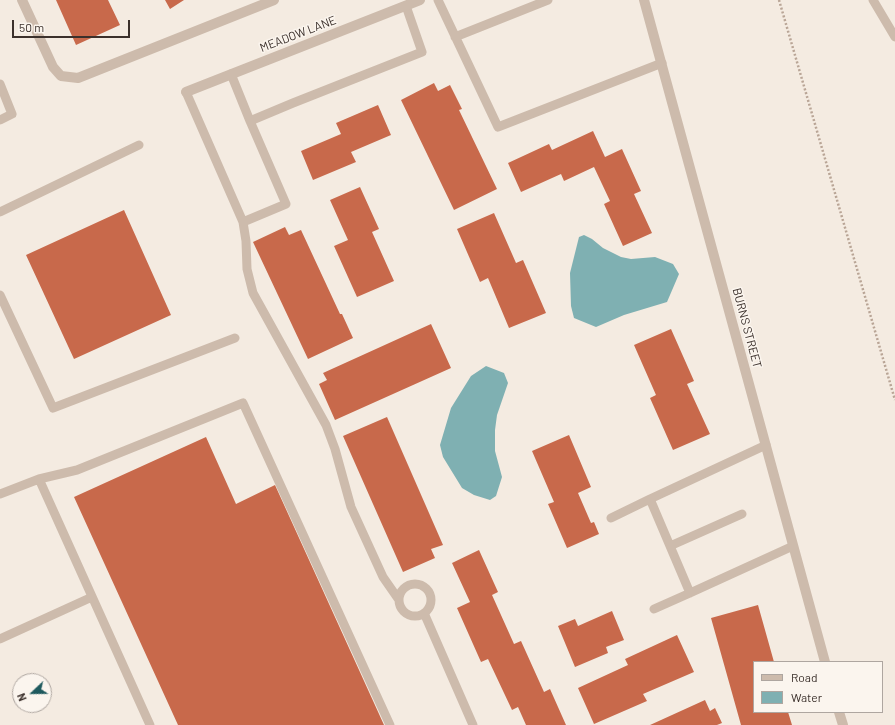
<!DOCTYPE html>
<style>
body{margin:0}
#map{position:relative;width:895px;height:725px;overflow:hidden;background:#f4ebe1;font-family:Barlow,sans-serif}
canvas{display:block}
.legend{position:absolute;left:753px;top:661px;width:130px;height:52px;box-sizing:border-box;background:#fbf5ee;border:1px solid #aea6a0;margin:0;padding:5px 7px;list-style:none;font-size:12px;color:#3b302b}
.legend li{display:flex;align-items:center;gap:8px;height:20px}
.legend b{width:20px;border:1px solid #aea6a0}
.north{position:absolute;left:12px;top:673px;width:40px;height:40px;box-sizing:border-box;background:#fbf5ee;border:1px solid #aea6a0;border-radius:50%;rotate:248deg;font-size:11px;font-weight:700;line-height:16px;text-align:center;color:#3b302b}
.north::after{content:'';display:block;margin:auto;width:14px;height:18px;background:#1f5a5e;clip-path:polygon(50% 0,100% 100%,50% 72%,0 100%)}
.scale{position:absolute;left:12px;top:20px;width:118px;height:18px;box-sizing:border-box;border:2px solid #3b302b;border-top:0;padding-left:5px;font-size:12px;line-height:14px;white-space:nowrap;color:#3b302b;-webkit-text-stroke:3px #fbf5ee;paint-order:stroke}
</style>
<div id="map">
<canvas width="895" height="725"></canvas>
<ul class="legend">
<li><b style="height:5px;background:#cdbbac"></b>Road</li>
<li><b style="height:11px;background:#7fb0b2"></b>Water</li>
</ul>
<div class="north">N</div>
<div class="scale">50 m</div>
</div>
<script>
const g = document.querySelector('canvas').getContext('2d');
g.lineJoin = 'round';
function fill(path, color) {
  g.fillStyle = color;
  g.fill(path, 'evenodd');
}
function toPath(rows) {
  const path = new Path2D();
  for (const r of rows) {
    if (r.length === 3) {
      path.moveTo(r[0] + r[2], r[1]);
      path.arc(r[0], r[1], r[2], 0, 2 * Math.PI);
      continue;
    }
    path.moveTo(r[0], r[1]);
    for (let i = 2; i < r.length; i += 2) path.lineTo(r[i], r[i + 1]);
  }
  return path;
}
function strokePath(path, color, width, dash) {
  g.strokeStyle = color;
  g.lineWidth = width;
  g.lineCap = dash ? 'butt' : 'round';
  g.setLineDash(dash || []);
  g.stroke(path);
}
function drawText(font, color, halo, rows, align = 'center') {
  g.font = font + ' Barlow,sans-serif';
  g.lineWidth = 3;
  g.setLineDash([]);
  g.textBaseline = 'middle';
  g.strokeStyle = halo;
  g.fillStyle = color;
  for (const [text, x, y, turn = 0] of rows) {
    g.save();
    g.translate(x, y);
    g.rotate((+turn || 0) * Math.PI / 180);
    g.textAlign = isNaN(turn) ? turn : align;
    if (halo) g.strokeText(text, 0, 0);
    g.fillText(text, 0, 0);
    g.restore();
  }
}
const water = toPath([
 [584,235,592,239,603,248,621,257,631,259,655,257,673,264,679,274,667,302,624,315,596,327,574,318,571,306,570,273,579,237],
 [486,366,504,373,508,383,497,415,495,430,495,451,502,477,496,496,490,500,474,495,462,488,443,457,440,445,451,408,471,376]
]);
const building = toPath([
 [56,0,108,0,120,25,76,45],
 [165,0,184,0,170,9],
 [434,83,438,91,450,85,462,109,459,110,497,189,454,210,401,100],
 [378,105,391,135,351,152,356,162,313,180,301,151,341,134,336,123],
 [593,131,605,157,622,149,641,191,634,194,652,233,623,246,604,204,610,201,594,167,564,181,561,174,521,192,508,163,549,144,552,150],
 [360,187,379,229,372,232,394,281,357,297,334,246,348,240,330,200],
 [124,210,171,315,74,359,26,255],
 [494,213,516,263,523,260,546,313,509,328,488,278,480,282,457,229],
 [285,227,289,235,301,230,340,314,342,314,353,338,308,359,253,242],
 [431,324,451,368,335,420,319,384,327,380,323,373],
 [671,329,694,381,687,384,710,434,673,450,650,398,656,395,634,345],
 [387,417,443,545,431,549,435,558,403,572,343,436],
 [569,435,591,487,578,493,591,523,594,522,599,534,567,548,548,504,554,502,532,451],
 [206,437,236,504,275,485,384,725,178,725,74,497],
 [479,550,498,592,492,595,514,644,521,641,544,692,550,689,566,725,526,725,518,707,512,710,488,659,481,662,457,608,470,602,452,563],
 [758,605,774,662,754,662,754,712,788,712,792,725,741,725,711,618],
 [612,611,624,640,606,647,608,653,575,667,558,626,575,619,578,626],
 [677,635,694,672,643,694,647,701,594,724,578,688,628,665,625,659],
 [705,700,710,711,715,708,722,723,717,725,650,725]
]);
const path = toPath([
 [779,0,895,400]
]);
const service = toPath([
 [438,0,498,127,662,63],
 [873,0,895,37],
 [455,37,548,0],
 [231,74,250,121],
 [0,84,12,114,0,120],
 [186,92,243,222,286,204,250,121,293,103,422,52,406,6],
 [0,212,139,145],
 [243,222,246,241,247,269,253,293,326,425,335,449,351,507,383,577,399,600],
 [0,295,53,408,235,338],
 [766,445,650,499,690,593,793,546],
 [39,479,150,725],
 [0,494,39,479,77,470,243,403,390,725],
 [611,518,650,499],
 [670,546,742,514],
 [415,600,16],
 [654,609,690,593],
 [424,613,473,725],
 [0,639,92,597]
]);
const minor = toPath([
 [22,0,53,67,61,76,78,78,274,0],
 [644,0,825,662],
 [186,92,420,0],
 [839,712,843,725]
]);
const streetNames = [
 ["MEADOW LANE",298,34,-21],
 ["BURNS STREET",747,328,75]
];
fill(water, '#7fb0b2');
fill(building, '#c8694b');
strokePath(path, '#b9a596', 2.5, [2, 2]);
strokePath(service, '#cdbbac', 9);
strokePath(minor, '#cdbbac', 10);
drawText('12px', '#3b302b', '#fbf5ee', streetNames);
</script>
